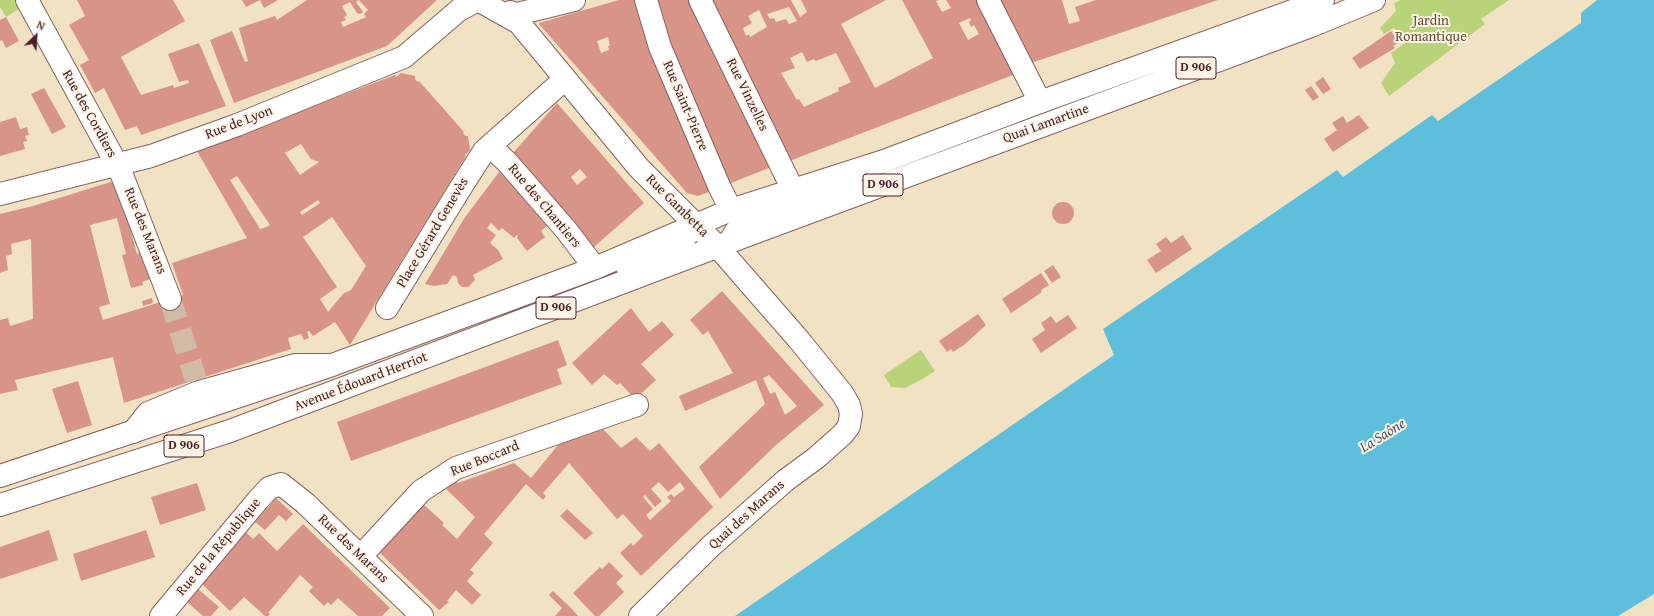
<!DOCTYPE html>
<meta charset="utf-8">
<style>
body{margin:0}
#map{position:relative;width:1654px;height:616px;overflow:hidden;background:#f2e2c4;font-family:"Gentium Book Plus",serif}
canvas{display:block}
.north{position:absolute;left:16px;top:16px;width:40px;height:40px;-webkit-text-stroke:3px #fcf5e5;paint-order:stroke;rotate:25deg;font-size:11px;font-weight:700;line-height:16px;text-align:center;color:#4a1f2b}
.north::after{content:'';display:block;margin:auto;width:14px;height:18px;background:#4a1f2b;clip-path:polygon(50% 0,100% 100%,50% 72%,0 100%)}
</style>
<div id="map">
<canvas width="1654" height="616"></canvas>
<div class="north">N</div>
</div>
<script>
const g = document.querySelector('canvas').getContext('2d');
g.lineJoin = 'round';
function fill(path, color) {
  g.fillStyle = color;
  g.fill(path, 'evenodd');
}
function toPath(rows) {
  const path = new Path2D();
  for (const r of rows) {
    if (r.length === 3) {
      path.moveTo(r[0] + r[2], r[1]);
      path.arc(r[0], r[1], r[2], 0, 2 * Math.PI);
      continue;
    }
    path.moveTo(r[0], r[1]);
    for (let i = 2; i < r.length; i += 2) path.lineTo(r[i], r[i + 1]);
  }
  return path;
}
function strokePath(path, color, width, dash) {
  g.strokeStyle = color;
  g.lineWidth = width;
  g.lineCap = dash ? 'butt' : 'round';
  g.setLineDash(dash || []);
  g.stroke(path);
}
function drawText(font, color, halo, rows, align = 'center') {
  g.font = font + ' "Gentium Book Plus",serif';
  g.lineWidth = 4;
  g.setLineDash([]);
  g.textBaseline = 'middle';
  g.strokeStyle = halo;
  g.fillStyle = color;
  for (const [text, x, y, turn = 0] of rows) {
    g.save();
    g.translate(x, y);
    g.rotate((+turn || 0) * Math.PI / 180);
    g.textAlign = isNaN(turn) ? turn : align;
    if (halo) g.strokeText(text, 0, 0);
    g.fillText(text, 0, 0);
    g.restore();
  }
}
const green = toPath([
 [0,0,18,0,22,7,6,17,0,7],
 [1401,0,1509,0,1481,19,1485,24,1389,96,1381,83,1395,63,1391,53,1405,43,1394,28,1384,34,1380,28,1396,11,1394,3],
 [921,350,935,371,921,380,905,388,891,387,884,375]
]);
const water = toPath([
 [1597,0,1654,0,1654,594,1618,616,735,616,1114,355,1103,329,1337,170,1343,177,1432,115,1438,121,1581,23,1581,13]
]);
const building = toPath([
 [77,0,173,0,185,21,121,57,141,95,173,85,174,88,189,83,188,80,179,82,168,54,199,43,226,106,141,135,137,126,125,130,104,88,95,93,80,65,89,60,69,25,85,16],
 [242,0,278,0,264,8,260,0,246,7],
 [307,0,359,0,356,2,363,12,360,14,357,13,350,2,342,6,347,15,344,17,346,20,341,22,343,27,366,17,364,14,368,10,359,0,437,0,387,46,234,103,210,40,232,31,245,62,248,61,239,28,275,16,277,20],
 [619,0,638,0,714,190,698,196,687,193,539,24,539,23],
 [608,37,610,46,608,46,609,50,601,53,597,41],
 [653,0,688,0,774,166,726,185],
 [704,0,791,0,800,17,807,12,801,0,886,0,841,24,875,88,933,58,902,0,939,0,936,1,942,12,951,8,946,0,980,0,1018,73,787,162],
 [789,7,797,21,789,24,786,19,776,22,774,18,770,19,767,14],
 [759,10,767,27,750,37,749,34,746,36,743,28,752,23,748,16],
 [970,18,971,20,969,22,971,27,974,25,979,34,968,40,959,23],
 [802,52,807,62,814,59,816,61,836,53,851,82,838,88,839,91,804,107,799,99,797,100,781,73,795,68,790,58],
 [997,0,1062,0,1069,24,1080,21,1075,7,1096,0,1218,0,1031,63],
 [6,17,19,41,6,48,2,40,0,41,0,20],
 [1391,31,1399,42,1393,46,1395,48,1360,69,1352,58],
 [401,73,415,76,415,79,418,82,419,81,464,132,463,133,465,136,468,136,470,150,465,155,466,156,350,345,335,322,313,336,309,331,307,332,309,338,304,340,301,334,288,338,291,349,124,403,113,357,15,380,18,390,0,394,0,320,8,318,10,326,33,319,31,239,11,244,12,254,6,256,8,270,0,273,0,214,33,206,117,180,137,254,140,253,153,278,142,282,143,285,131,288,122,255,126,254,117,218,90,225,110,304,99,307,103,320,183,295,172,263,247,238,197,151,395,75,396,77],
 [301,144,311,159,319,162,300,175,285,153],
 [237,176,270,225,264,228,260,229,230,180],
 [318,200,320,203,302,215,300,212],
 [332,217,366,266,351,290,344,293,328,312,320,299,337,287,303,237],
 [1323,77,1331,89,1323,94,1315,83],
 [1311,86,1319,97,1313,101,1305,90],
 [44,88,66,127,52,134,31,94],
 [557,103,644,203,594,247,513,153],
 [580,169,587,177,577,185,571,177],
 [1359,115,1369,128,1333,152,1324,139,1337,130,1332,123,1343,116,1347,123],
 [16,117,20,129,27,127,29,135,25,136,27,141,23,142,25,149,0,156,0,122],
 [500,171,548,225,541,231,545,237,527,251,517,238,518,236,517,235,514,238,502,228,499,231,491,223,487,228,496,235,490,243,498,250,503,259,473,275,475,280,468,287,462,287,458,283,457,277,453,275,447,284,434,286,425,284,465,217],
 [1063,213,11],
 [1183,235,1192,249,1156,273,1147,260,1161,251,1156,244,1166,237,1171,243],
 [1053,265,1061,277,1052,283,1044,271],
 [1041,273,1049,285,1041,290,1042,292,1011,313,1002,299],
 [722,291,824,405,776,445,720,499,699,467,765,404,756,380,685,411,679,396,733,373,708,331,703,335,690,320],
 [769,375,797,406,785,415,775,392,770,394,763,378],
 [152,298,153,303,143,306,142,301],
 [631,308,649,332,662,321,674,335,641,364,656,380,635,399,620,383,617,385,604,374,592,385,572,363],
 [978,314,986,325,964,345,953,352,951,349,947,352,939,341],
 [1068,315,1077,328,1041,353,1032,339,1045,330,1041,323,1051,316,1056,323],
 [558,340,567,365,557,369,562,384,351,461,337,422],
 [78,381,92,425,67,433,52,389],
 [571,429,579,438,603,429,621,448,636,437,650,451,659,443,713,507,641,576,620,553,631,543,633,546,643,536,623,514,617,519,569,463,543,493,546,496,543,500,526,484,484,534,493,543,470,570,474,573,467,581,481,595,472,605,456,590,447,601,449,602,439,610,379,552,422,503,444,523,442,525,457,539,475,517,442,485,451,476,458,483,514,463,531,478],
 [659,482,668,492,680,482,685,489,674,497,671,494,667,497,671,501,650,520,646,515,653,509,643,497,645,495,655,507,662,501,651,489],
 [197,483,206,510,160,525,151,497],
 [276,498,293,514,286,521,279,515,265,530,255,522],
 [567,509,593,533,585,540,560,516],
 [303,524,390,608,382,616,358,616,338,598,331,605,328,602,324,606,309,591,313,587,300,575,268,613,270,614,268,616,265,616,244,597,230,611,202,584,246,532,253,539,259,533,277,551],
 [49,530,58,560,0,579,0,547],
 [146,530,155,557,81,581,73,554],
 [609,562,623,576,616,583,624,592,599,616,595,616,573,593,600,567,602,569],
 [198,589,219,607,211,616,203,616,187,602],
 [553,591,571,608,578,616,555,616,562,608,549,595]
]);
const streetTunnel = toPath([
 [170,299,196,380]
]);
const street = toPath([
 [27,0,120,170,170,299],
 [646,0,660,47,719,186,731,210],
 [700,0,793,190],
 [988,0,1040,102],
 [513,15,574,0],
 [490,146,507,162,567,231,595,268],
 [729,243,736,231,760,216,823,192,851,178],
 [387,308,458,192,484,151,565,79],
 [133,432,148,413,199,392,295,365,327,365],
 [361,556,421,491,456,468,637,405],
 [161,616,258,500,269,488,281,484,305,503,422,616],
 [640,616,711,546,786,480,816,458,843,434,849,426,851,414,849,405,842,393,799,340,718,247]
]);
const secondary = toPath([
 [510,12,639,168,718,247],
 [0,194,151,156,237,125,404,57,459,10,472,3,480,1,519,23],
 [628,269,671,252,696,225]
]);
const primary = toPath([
 [0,476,332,365,595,268,731,210,884,161,1040,102,1323,0],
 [0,505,230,431,740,238,1311,26,1374,0]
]);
const shields = [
 [1196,68,40],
 [883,185,40],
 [556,308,40],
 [184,446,40]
];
const shieldNames = [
 ["D 906",1196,68],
 ["D 906",883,185],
 ["D 906",556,308],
 ["D 906",184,446]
];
const parkNames = [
 ["Jardin",1431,21],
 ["Romantique",1431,37]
];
const streetNames = [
 ["Rue Vinzelles",747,95,64],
 ["Rue Saint-Pierre",685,106,67],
 ["Rue des Cordiers",89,114,61],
 ["Rue de Lyon",239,123,-21],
 ["Quai Lamartine",1046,124,-20],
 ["Rue des Chantiers",544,206,50],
 ["Rue Gambetta",677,206,45],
 ["Rue des Marans",145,231,68],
 ["Place Gérard Genevès",433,233,-59],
 ["Avenue Édouard Herriot",361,382,-21],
 ["Rue Boccard",485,459,-22],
 ["Quai des Marans",747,515,-42],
 ["Rue de la République",219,547,-50],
 ["Rue des Marans",353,549,44]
];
const waterNames = [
 ["La Saône",1383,436,-32]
];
fill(green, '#b8d378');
fill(water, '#5dbfdb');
fill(building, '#d89487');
strokePath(streetTunnel, '#d0bba5', 22, [22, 11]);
strokePath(street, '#856361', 24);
strokePath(secondary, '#856361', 24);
strokePath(primary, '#856361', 24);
strokePath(street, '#fff', 22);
strokePath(secondary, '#fff', 22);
strokePath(primary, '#fff', 22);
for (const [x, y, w] of shields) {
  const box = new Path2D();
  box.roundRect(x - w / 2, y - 11, w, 22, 3);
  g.fillStyle = '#fcf5e5';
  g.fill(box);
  strokePath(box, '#4a1f2b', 1);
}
drawText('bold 13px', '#4a1f2b', null, shieldNames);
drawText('14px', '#664c3e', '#fcf5e5', parkNames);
drawText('14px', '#4a1f2b', '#fcf5e5', streetNames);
drawText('italic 15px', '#515769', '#fcf5e5', waterNames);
</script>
